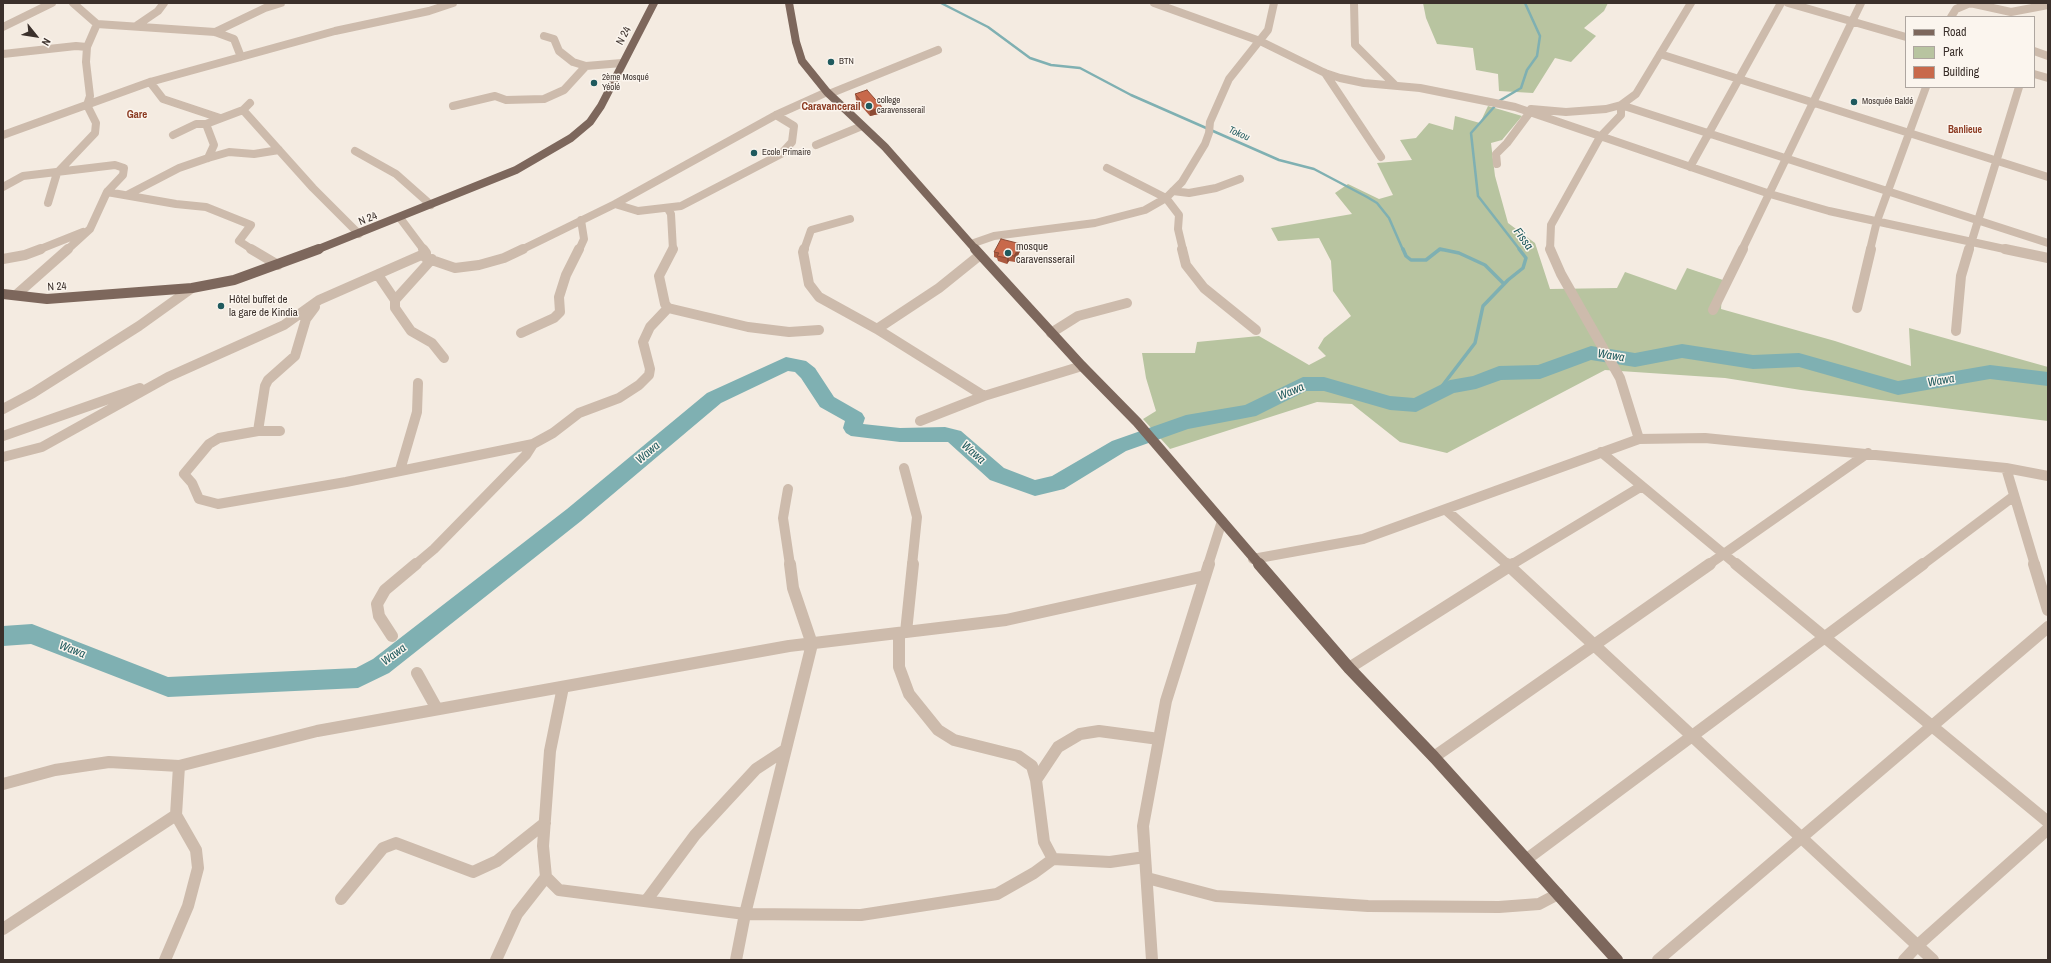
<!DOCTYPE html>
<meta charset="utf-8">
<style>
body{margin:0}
#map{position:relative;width:2051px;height:963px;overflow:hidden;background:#f4ebe1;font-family:"Archivo Narrow",sans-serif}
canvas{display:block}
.frame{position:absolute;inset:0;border:4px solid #3b302b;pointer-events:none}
.legend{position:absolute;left:1905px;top:16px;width:130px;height:72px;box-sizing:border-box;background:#fbf5ee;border:1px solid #aea6a0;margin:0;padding:5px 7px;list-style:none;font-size:12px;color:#3b302b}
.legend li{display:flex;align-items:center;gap:8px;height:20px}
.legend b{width:20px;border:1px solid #aea6a0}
.north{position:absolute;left:16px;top:16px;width:40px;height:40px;-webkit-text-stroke:3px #fbf5ee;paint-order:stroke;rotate:120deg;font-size:11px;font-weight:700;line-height:16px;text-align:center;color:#3b302b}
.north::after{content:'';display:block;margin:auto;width:14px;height:18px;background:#3b302b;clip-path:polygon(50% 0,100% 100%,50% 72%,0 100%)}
</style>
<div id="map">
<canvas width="2051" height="963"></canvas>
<div class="frame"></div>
<ul class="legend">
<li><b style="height:5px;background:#7d675c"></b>Road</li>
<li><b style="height:11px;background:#b8c4a0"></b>Park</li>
<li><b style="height:11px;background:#c8694b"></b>Building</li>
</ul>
<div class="north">N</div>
</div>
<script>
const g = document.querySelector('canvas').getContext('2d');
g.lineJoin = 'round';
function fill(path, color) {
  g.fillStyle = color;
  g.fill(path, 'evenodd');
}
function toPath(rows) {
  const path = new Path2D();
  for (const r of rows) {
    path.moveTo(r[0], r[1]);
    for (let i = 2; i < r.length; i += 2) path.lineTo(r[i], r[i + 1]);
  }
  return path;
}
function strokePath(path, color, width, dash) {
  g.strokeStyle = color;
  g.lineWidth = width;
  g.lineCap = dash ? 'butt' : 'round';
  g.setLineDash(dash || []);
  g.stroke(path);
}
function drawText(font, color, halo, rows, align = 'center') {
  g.font = font + ' "Archivo Narrow",sans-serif';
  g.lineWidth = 3;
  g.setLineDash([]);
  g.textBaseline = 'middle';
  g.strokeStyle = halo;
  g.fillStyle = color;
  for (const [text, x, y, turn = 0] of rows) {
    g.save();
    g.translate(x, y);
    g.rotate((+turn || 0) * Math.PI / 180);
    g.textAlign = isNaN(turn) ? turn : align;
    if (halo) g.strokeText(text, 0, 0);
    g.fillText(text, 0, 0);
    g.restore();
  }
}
const green = toPath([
 [1423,3,1608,3,1604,11,1584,28,1596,36,1571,62,1555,58,1533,93,1499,91,1498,74,1476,70,1473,48,1437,44,1426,18],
 [1488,106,1522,116,1502,140,1491,143,1495,176,1508,223,1535,243,1550,289,1617,288,1625,272,1676,290,1687,268,1723,280,1721,309,1835,341,1911,366,1909,328,2048,367,2048,421,1801,390,1725,378,1605,370,1447,453,1400,442,1352,404,1317,402,1170,449,1143,419,1156,411,1146,378,1142,353,1195,353,1197,342,1259,336,1309,365,1326,356,1318,348,1324,338,1351,316,1333,291,1331,261,1319,238,1278,241,1271,228,1352,214,1335,193,1348,184,1379,199,1393,195,1377,163,1412,160,1400,140,1416,138,1429,123,1453,130,1455,116,1480,123]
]);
const streamFar1 = toPath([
 [941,3,988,27,1030,58,1051,65,1080,68,1131,95,1279,160,1314,169,1367,197,1377,203,1389,218,1403,250],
 [1499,101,1521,88,1527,70,1537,56,1540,36,1525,3],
 [1495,106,1471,133,1478,196,1520,250],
 [1439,250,1443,250]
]);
const stream = toPath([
 [1403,249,1406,256,1411,260,1426,260,1440,249,1459,253,1485,265,1504,284],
 [1436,394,1475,343,1483,306,1508,280,1523,268,1526,258,1519,249]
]);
const river = toPath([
 [1682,344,1753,355,1799,353,1898,381,1990,365,2048,372,2048,386,1990,379,1898,395,1799,367,1753,369,1682,358,1635,367,1591,360,1540,379,1501,380,1476,389,1454,393,1416,412,1390,410,1324,391,1306,391,1256,416,1188,429,1126,451,1064,489,1035,496,990,480,948,442,900,442,851,436,846,433,843,428,845,421,820,407,801,378,795,372,788,371,721,403,581,521,389,673,358,688,168,697,31,644,3,646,3,626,32,624,168,677,356,668,373,659,567,509,707,393,786,357,806,361,815,368,834,397,862,413,865,418,863,424,900,428,945,427,961,431,1004,468,1035,480,1052,476,1112,441,1186,415,1245,405,1303,377,1324,377,1390,396,1414,398,1450,380,1473,376,1499,366,1538,365,1591,346,1635,353,1682,344]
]);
const minorFar2 = toPath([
 [73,3,97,24,215,32,234,39,241,57],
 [1154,3,1260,41,1325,73,1340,78,1364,83,1420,88,1515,107,1770,194,1829,211,2009,250],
 [1354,3,1355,45,1395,85],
 [1788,3,1906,37],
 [1951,17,1956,9,1970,3,2011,12,2048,5],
 [136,26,158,11,164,3],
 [3,27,52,3],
 [215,32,265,8,281,3],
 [544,36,554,39,559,51,573,62,586,66],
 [2034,51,2048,56],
 [3,54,76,46,87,47],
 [1660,54,2048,177],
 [1325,73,1381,157],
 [2034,74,2048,78],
 [150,82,163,99,220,118],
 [829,94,938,50],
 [453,106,495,96,506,100,544,99,564,90,586,66,622,63],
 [1531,109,1566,112,1606,109,1621,105,1636,94,1691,3],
 [243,110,313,188,359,234],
 [206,124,214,145,208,158],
 [3,135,150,82,335,31,429,11,453,3],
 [173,135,196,124,206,124,243,110,250,103],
 [816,145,862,126],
 [355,151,396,174,431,205],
 [1497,164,1496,154,1507,143,1530,112],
 [1690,167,1781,3],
 [1107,168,1166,198,1179,215,1178,229,1183,250],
 [3,187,23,176,115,165,124,168,123,175,107,192,176,204,206,207,251,225,239,241,253,250],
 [1173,191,1189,193,1216,188,1240,179],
 [127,195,179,168,208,158,229,152,254,154,279,150],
 [48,203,57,173,95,133,96,123,87,105,90,96,86,62,87,47,97,24],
 [615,204,638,211,681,206,781,154,792,142,794,126,776,115],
 [668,209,671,214,673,250],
 [400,218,424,250],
 [971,244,994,236,1095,223,1145,210,1166,198,1182,182,1205,144,1209,133,1210,122,1229,79,1268,30,1274,3],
 [38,250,83,232],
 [67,250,90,229,107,192],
 [521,250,615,204,776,115,827,92],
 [579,250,584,239,581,220],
 [804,250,811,230,850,219],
 [1550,250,1551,225,1600,137,1621,115,1621,105,2048,243],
 [1742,250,1861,3],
 [1870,250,1877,221,1926,87],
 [1969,250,2019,87]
]);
const minorFar1 = toPath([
 [251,249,278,265],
 [423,249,426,253,426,258,455,268,479,265,504,258,523,249],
 [673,249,659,276,665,304,668,308,748,327,789,332,819,330],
 [804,249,803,252,809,284,819,297,877,329,984,396],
 [1182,249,1186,265,1204,288,1256,330],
 [1550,249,1561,274,1620,378,1639,439],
 [2005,249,2048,258],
 [3,259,25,255,41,249],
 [378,275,395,300,395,308,411,331,432,343,444,358],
 [16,295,68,249],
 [395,300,432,259],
 [1857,308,1871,249],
 [1713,310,1743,249],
 [877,329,939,288,980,255],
 [1956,331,1961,276,1969,249],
 [521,333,554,318,560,312,559,297,566,275,579,249],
 [1051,333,1078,316,1127,303],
 [3,409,33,393,139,326,192,288],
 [920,421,984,396,1082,366],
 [258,431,265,386,268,380,295,356,306,319,315,307],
 [280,431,258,431,219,438,209,444,184,474,192,483,199,499,218,504,346,482,533,444,553,433,579,413,619,398,639,385,649,375,650,369,643,342,650,327,668,308],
 [3,436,140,388],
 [1601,452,1737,565],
 [3,457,42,447,168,377,284,325,319,300,426,253],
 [904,468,917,517,912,565],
 [2006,468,2035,565],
 [400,470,417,412,418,383],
 [788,489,783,518,790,565],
 [1446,510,1508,565],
 [1253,559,1363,539,1639,439,1705,438,2006,468,2048,476],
 [415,565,434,549,526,455,533,444],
 [1208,565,1222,521],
 [1511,565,1642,486],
 [1708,565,1868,453],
 [1922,565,2014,496]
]);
const minor = toPath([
 [1507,564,1933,960],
 [1736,564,2048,822],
 [2034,564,2048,610],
 [906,632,913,564],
 [899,633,899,667,909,694,938,730,954,740,1018,756,1032,766,1036,780,1044,842,1053,859,1110,862,1145,857],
 [392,636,379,616,377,604,385,590,416,564],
 [1349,668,1513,564],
 [417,673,437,709],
 [563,687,550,751,543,846,546,877,559,890,745,914,861,915,997,894,1034,873,1053,859],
 [1434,757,1710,564],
 [1036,780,1058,747,1080,734,1099,731,1159,739],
 [3,784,55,770,109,762,179,766,317,731,789,646,1006,620,1205,576],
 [1527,859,1923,564],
 [1147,878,1216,896,1368,906,1499,907,1539,904,1558,894],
 [341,899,383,848,396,843,473,872,497,861,545,823],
 [646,901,695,835,756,769,785,750],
 [3,929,176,815],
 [165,960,188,906,198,868,196,850,176,815,179,766],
 [496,960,517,914,546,877],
 [736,960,745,914,812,644,793,588,790,564],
 [1152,960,1143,826,1166,701,1209,564],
 [1658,960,2048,627],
 [1904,960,1918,945,2048,829]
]);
const majorFar2 = toPath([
 [789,3,796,42,802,61,827,92,885,147,976,250],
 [316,250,516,170,571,138,590,122,601,106,654,3]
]);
const majorFar1 = toPath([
 [975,249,1082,366,1137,422,1260,565],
 [3,294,47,299,192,288,234,280,319,249]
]);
const major = toPath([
 [1259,564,1349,668,1434,757,1617,960]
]);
const wall = toPath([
 [855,94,882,107,883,113,870,116,856,100],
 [1021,244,1021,249,1015,262,1009,261,1007,264,998,261,997,258,994,257,994,252]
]);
const shadedWall = toPath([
 [882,107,883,113,870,116,870,111],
 [1021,244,1021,249,1015,262,1014,256],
 [1009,255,1009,261,1007,264,1007,258]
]);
const building = toPath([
 [867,90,882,107,870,111,855,94,867,90],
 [1001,239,1021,244,1014,256,1009,255,1007,258,997,256,999,253,994,252,1001,239]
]);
const markers = [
 [831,62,4,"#1f5a5e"],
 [594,83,4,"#1f5a5e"],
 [1854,102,4,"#1f5a5e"],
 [869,106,4,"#1f5a5e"],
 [754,153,4,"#1f5a5e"],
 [1008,253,4,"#1f5a5e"],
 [221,306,4,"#1f5a5e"]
];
const farPoinames = [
 ["BTN",839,62],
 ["2ème Mosqué",602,78],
 ["Yéolé",602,88],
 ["college",877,101],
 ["caravensserail",877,111],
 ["Mosquée Baldé",1862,102],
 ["Ecole Primaire",762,153]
];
const farNeighbourhoodnames = [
 ["Banlieue",1965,130]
];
const farWaternames = [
 ["Tokou",1239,134,24]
];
const streetNames = [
 ["N 24",624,36,-61],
 ["N 24",368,219,-21],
 ["N 24",57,287,-4]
];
const farQuarternames = [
 ["Caravancerail",831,107],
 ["Gare",137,115]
];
const poiNames = [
 ["mosque",1016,247],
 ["caravensserail",1016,260],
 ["Hôtel buffet de",229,300],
 ["la gare de Kindia",229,313]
];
const waterNames = [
 ["Fissa",1523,239,54],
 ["Wawa",1611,356,9],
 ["Wawa",1941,381,-10],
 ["Wawa",1291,392,-23],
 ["Wawa",648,453,-40],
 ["Wawa",973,453,41],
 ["Wawa",72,650,21],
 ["Wawa",394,655,-37]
];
fill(green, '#b8c4a0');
strokePath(streamFar1, '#7fb0b2', 2.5);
strokePath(stream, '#7fb0b2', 3.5);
fill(river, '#7fb0b2');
strokePath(minorFar2, '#cdbbac', 8);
strokePath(minorFar1, '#cdbbac', 10);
strokePath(minor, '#cdbbac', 12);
strokePath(majorFar2, '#7d675c', 8);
strokePath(majorFar1, '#7d675c', 10);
strokePath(major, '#7d675c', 12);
fill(wall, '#ac5a40');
fill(shadedWall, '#8c4a34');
fill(building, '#c8694b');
strokePath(building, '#8c4a34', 1);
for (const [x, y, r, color] of markers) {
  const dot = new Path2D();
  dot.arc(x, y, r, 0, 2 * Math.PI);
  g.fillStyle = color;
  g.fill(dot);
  strokePath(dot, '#fbf5ee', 1.5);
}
drawText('9px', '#3b302b', '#fbf5ee', farPoinames, 'left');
drawText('bold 10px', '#8c3b22', '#fbf5ee', farNeighbourhoodnames);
drawText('italic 10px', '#1f5a5e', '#fbf5ee', farWaternames);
drawText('11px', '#3b302b', '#fbf5ee', streetNames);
drawText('bold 11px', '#8c3b22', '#fbf5ee', farQuarternames);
drawText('11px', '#3b302b', '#fbf5ee', poiNames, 'left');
drawText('italic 12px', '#1f5a5e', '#fbf5ee', waterNames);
</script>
